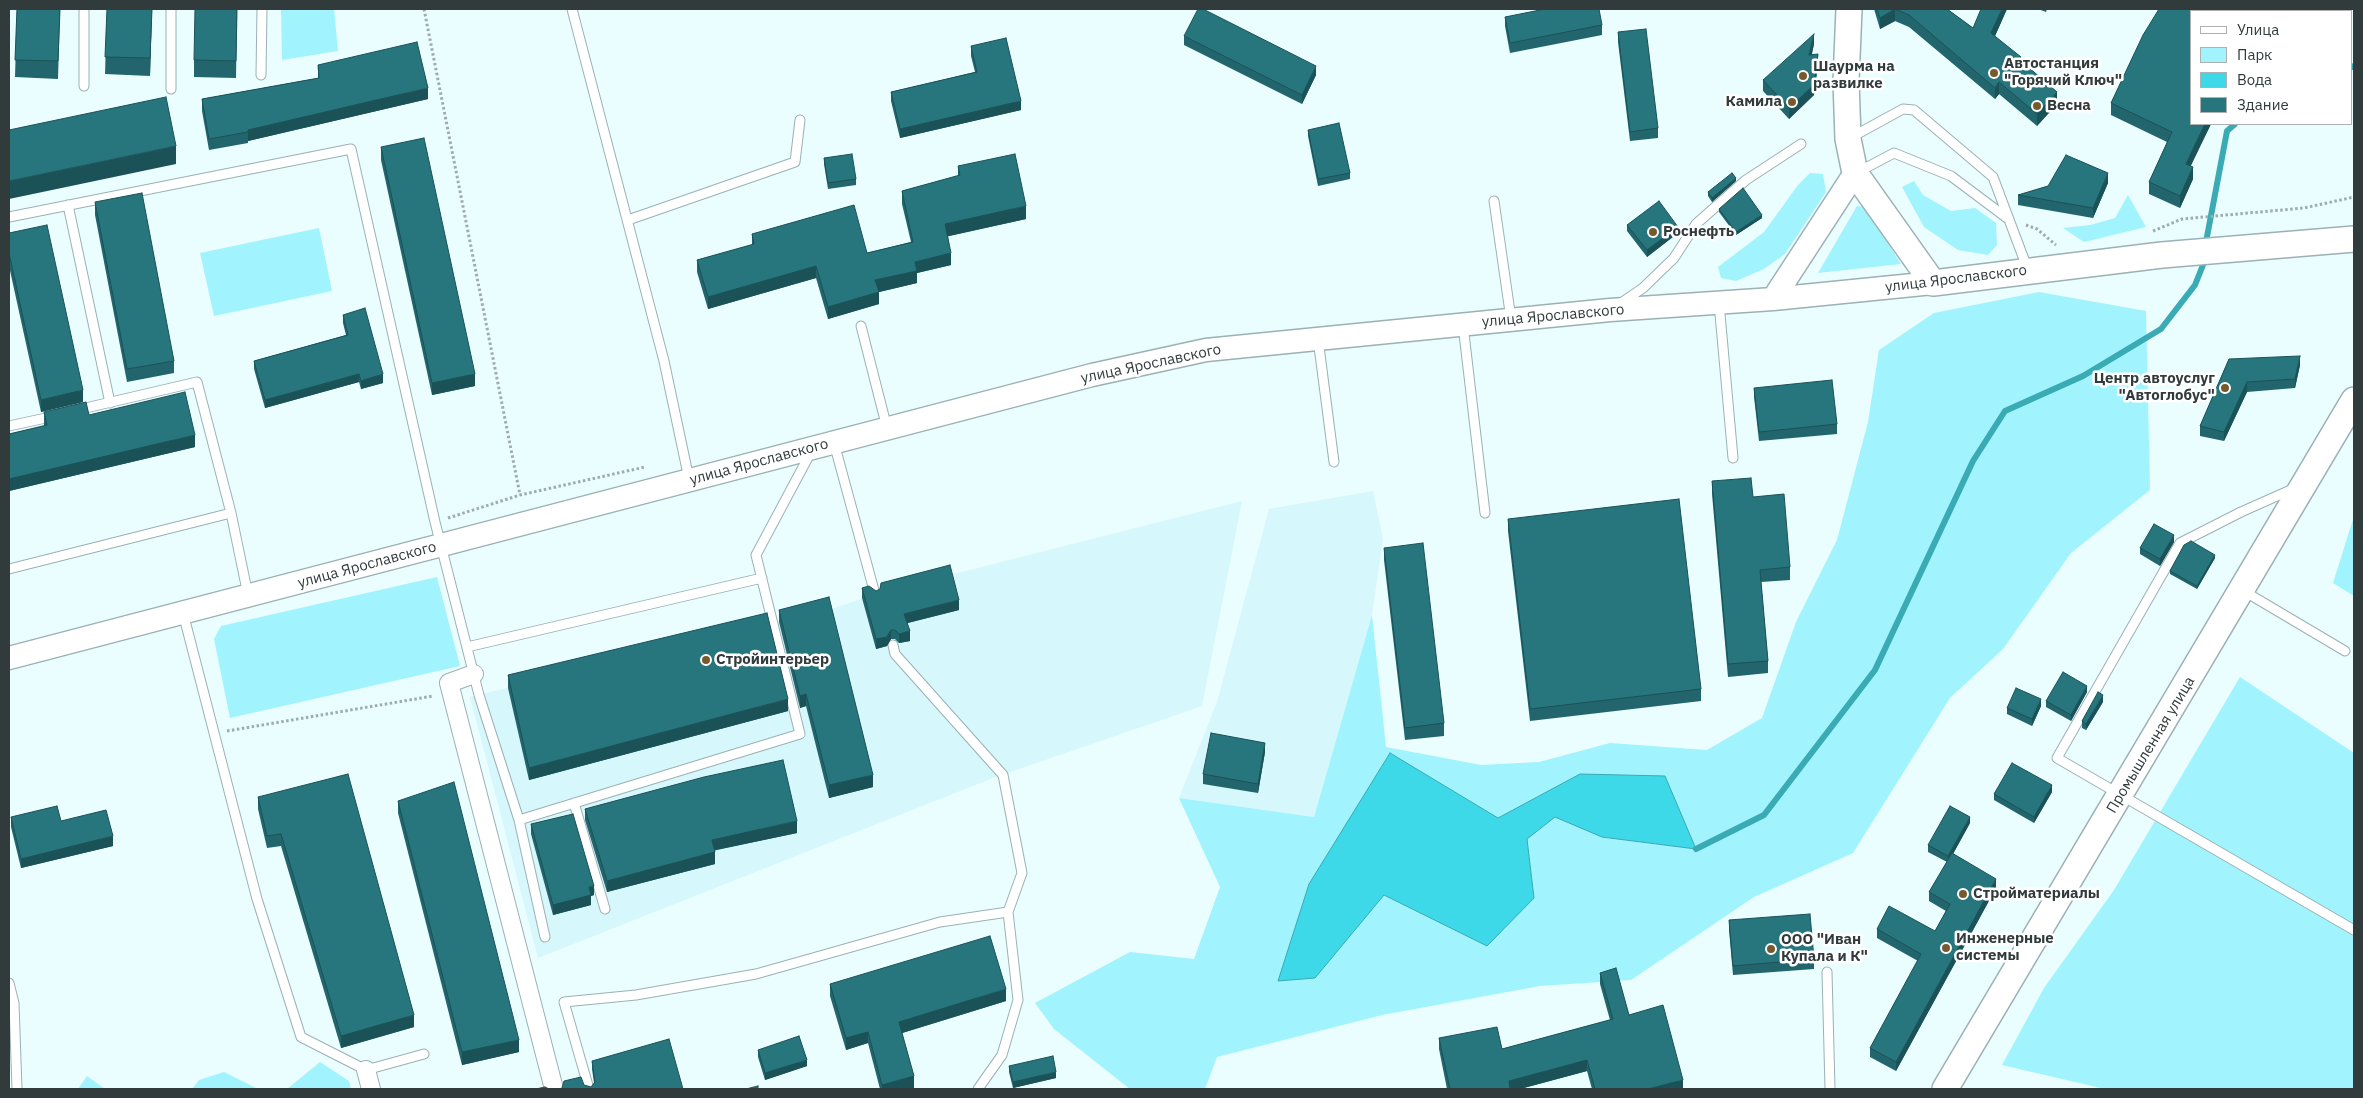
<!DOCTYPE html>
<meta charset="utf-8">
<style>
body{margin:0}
#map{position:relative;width:2363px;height:1098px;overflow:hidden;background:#eafdff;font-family:"IBM Plex Sans",sans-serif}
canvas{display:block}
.frame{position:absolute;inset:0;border:10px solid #323b3c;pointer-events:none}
.legend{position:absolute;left:2190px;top:10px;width:162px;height:115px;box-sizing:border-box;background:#fff;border:1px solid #adb1b1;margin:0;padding:6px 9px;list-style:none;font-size:15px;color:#323b3c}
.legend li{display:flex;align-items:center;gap:10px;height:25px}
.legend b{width:25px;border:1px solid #adb1b1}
</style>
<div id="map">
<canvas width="2363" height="1098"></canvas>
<div class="frame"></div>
<ul class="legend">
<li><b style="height:6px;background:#fff"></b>Улица</li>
<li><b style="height:14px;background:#a1f4fd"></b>Парк</li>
<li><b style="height:14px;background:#3ed9e8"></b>Вода</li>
<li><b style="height:14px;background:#27757d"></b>Здание</li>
</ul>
</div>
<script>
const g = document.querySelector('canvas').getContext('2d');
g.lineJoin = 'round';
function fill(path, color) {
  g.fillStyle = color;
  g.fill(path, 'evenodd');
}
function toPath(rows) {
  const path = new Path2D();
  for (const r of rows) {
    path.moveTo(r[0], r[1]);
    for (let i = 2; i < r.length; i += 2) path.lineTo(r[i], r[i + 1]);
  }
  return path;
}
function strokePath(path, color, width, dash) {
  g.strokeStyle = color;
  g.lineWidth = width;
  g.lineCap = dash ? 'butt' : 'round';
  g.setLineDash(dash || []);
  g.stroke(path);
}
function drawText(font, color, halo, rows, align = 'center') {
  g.font = font + ' "IBM Plex Sans",sans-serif';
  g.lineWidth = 5;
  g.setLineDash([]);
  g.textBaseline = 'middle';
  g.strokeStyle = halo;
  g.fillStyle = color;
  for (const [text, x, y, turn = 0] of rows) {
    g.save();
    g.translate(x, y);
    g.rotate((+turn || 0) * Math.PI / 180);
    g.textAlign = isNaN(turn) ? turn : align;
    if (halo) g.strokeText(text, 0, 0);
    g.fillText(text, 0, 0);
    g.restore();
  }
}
const built = toPath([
 [1373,491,1383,539,1372,615,1314,817,1179,798,1217,702,1269,509],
 [1242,501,1202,706,993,778,538,958,470,697,829,610,875,594]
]);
const green = toPath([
 [281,9,334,9,338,51,282,60],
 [1810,173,1823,174,1826,192,1785,254,1764,269,1736,281,1721,278,1718,267,1764,232,1798,185],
 [1914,181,1923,195,1951,211,1975,208,1996,223,1997,245,1988,255,1958,250,1924,227,1902,187],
 [2128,195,2146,227,2084,242,2063,228,2090,225,2115,218],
 [1857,206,1865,207,1901,264,1818,273],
 [319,228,332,291,214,316,200,253],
 [2039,292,2146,311,2150,490,2071,553,2003,649,1950,698,1853,853,1754,897,1631,980,1540,986,1382,1015,1217,1057,1205,1089,1130,1089,1054,1029,1035,1003,1130,952,1194,959,1220,887,1179,798,1314,817,1372,615,1386,747,1481,765,1539,762,1610,743,1707,750,1762,718,1796,622,1837,540,1868,422,1879,350,1934,313],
 [2354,516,2354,596,2333,583],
 [437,577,460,666,230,718,214,639,221,626],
 [2240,677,2354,753,2354,1089,2105,1089,2002,1065,2044,988,2114,890],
 [320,1062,349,1081,351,1089,287,1089],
 [224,1072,258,1089,192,1089,199,1080],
 [87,1076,105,1089,78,1089]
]);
const water = toPath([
 [1390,753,1498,818,1580,774,1665,776,1696,849,1602,837,1555,817,1527,839,1534,898,1487,946,1384,895,1315,978,1278,981,1309,884,1390,753]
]);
const stream = toPath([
 [2352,67,2354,66],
 [2206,242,2227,131,2235,124],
 [1696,849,1764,815,1875,670,1973,461,2005,411,2083,376,2161,329,2195,285,2203,265]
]);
const path = toPath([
 [424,9,520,495],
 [2026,225,2037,229,2056,245],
 [2153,231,2182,219,2304,208,2354,197],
 [448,518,520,495,645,467],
 [227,731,433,696]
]);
const service = toPath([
 [572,9,664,361,689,479],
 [261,75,262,9],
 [84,86,84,9],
 [171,89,171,9],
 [1850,138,1903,109,1914,110,1993,177,2028,270],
 [1858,172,1894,153,1951,176,2007,218],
 [1494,201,1511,319],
 [68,205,110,403],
 [9,217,351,149,435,522,479,695,519,820,545,937],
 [628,220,795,162,800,120],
 [1621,303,1643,288,1674,258,1696,224,1746,180,1801,144],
 [1719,303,1733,458],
 [1463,325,1485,513],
 [861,326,887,428],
 [1318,339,1334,462],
 [77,410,197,382,231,513],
 [9,426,55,416],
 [834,443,875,594],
 [2295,488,2241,512,2180,543,2057,758,2354,930],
 [9,569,231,513,248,595],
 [2242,590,2345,651],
 [183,613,257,899,301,1037,366,1070,424,1054],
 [893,645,895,654,1003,775,1022,873,1008,912,1018,1000,1002,1055,978,1089],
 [467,647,762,578],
 [574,803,605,909],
 [519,820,800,734,756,555,811,452],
 [1827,972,1830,1089],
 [9,983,14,1003,17,1089],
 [589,1089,564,1002,636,995,756,974,940,922,1008,912]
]);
const minor = toPath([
 [474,674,449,683,554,1089],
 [366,1070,371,1089]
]);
const tertiary = toPath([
 [1773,299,1855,173],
 [9,658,1092,375,1206,350,1610,310,1773,299,1933,283]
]);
const secondary = toPath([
 [1849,9,1846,81,1848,139,1855,173,1933,283,2162,255,2354,239],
 [1945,1089,2354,400]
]);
const wall = toPath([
 [17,9,60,9,58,79,15,77],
 [107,9,152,9,150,76,105,74],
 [237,9,236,78,194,77,194,60],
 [1874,9,1947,9,1973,28,2007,9,1995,36,2021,61,2057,104,2037,126,1999,94,1995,99,1909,27,1895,21,1880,29],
 [2038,9,2047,9,2046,12],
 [2159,9,2231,9,2230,11,2192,11,2192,124,2211,124,2190,166,2193,179,2180,208,2149,194,2149,182,2167,142,2111,115,2111,103],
 [1505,17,1602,25,1602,35,1510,53,1505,26],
 [1618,32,1658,128,1658,138,1630,141,1618,42],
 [1184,36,1316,75,1302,104,1184,45],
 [1814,44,1812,54,1818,64,1814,95,1789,119,1763,91,1763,80],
 [971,46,1021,110,900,138,891,101,891,92,975,72,971,56],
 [318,65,428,99,248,141,248,143,209,150,202,111,202,99,318,78],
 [1308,130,1350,173,1350,179,1318,186,1308,136],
 [381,147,475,386,432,395,381,160],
 [824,158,856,179,856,185,828,189,824,164],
 [958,166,1026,219,948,236,951,265,917,273,917,283,879,292,879,304,828,319,816,278,708,309,697,272,697,260,752,245,752,234,867,253,911,242,902,204,902,191,958,176],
 [1736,181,1712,202,1708,196,1708,192],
 [2108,183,2093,218,2018,205,2018,195,2048,186],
 [95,202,174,361,174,373,127,382,95,215],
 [1719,209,1762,218,1736,235,1719,212],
 [1627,225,1678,233,1647,257,1627,231],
 [9,233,83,402,41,412,9,266],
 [343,315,383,383,361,389,359,382,265,408,254,369,254,361,346,335,343,323],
 [2229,359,2300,365,2295,388,2247,392,2224,441,2200,436,2200,426],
 [1754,388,1837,424,1837,434,1759,441,1754,397],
 [44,412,89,415,195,447,9,491,9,434,44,426],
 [1712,481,1753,497,1790,567,1790,580,1761,582,1768,661,1768,673,1728,677,1712,494],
 [1508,519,1701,689,1701,701,1530,721,1508,531],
 [2174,542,2160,566,2140,554,2140,548],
 [1384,548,1444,723,1444,736,1405,740,1384,560],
 [2215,558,2197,589,2170,574,2170,571],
 [862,588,876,591,959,610,907,623,910,641,899,643,895,639,891,639,887,646,876,649,862,598],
 [779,610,873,787,829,798,806,706,800,708,779,622],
 [508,675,788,711,529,780,508,688],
 [2087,692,2071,721,2046,707,2046,701],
 [2103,702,2086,730,2082,728,2082,721],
 [2041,706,2032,726,2007,714,2007,708],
 [1265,752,1258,793,1203,784,1203,774],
 [2052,792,2034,823,1994,800,1994,794],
 [258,797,414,1027,341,1048,281,846,267,848,258,809],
 [398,801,519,1052,462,1065,398,813],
 [585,809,797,833,715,850,715,864,607,892,585,820],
 [11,817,61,821,113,846,21,868,11,827],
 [1970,823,1953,854,1996,888,1896,1071,1870,1057,1870,1048,1918,961,1877,938,1877,929,1935,931,1946,911,1929,901,1929,892,1947,862,1928,852,1928,845],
 [531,824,594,895,591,896,591,905,553,915,531,834],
 [1729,920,1814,959,1814,969,1733,975,1729,930],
 [1600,973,1629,1015,1683,1089,1592,1089,1587,1071,1520,1089,1447,1089,1439,1049,1439,1038,1502,1049,1610,1020,1600,984],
 [830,984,1006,1001,902,1033,914,1088,909,1089,880,1089,868,1043,846,1050,830,996],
 [758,1050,807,1066,765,1080,758,1057],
 [592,1061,683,1089,562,1088,584,1085,591,1087,594,1083,592,1069],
 [1009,1066,1056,1078,1013,1088,1009,1072]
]);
const shadedWall = toPath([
 [152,9,150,76,150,58],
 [1895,9,1895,21,1880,29,1880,18],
 [2002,9,2007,9,1991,45,1991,33],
 [2224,9,2231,9,2230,11,2223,11],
 [1814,34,1814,44,1809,65,1809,55],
 [1818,54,1818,64,1814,95,1789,119,1789,108],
 [1316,66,1316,75,1302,104,1302,95],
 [1999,82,1999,94,1995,99,1995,88],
 [428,88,428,99,248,141,248,130],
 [2057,92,2057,104,2037,126,2037,114],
 [1021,101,1021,110,900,138,900,129],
 [2205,124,2211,124,2186,176,2186,164],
 [176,146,176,164,9,199,9,181],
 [2193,167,2193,179,2180,208,2180,196],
 [2108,173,2108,183,2093,218,2093,208],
 [1736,178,1736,181,1712,202,1712,198],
 [1026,206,1026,219,945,237,945,224],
 [1762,215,1762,218,1736,235,1736,232],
 [1678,227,1678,233,1647,257,1647,250],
 [951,253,951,265,917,273,917,283,875,293,875,280,915,262],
 [816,266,816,278,708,309,708,297],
 [879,292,879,304,828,319,828,307],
 [2300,356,2300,365,2295,388,2295,379],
 [359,374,359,382,265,408,265,400],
 [383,374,383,383,361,389,361,381],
 [475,374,475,386,432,395,432,383],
 [2247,382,2247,392,2224,441,2224,432],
 [83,390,83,402,41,412,41,400],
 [195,435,195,447,9,491,9,479],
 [2174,535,2174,542,2160,566,2160,559],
 [2215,555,2215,558,2197,589,2197,586],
 [959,600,959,610,904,624,904,614],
 [891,630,891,639,887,646,876,649,876,639],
 [910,631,910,641,899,643,899,634],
 [2087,686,2087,692,2071,721,2071,715],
 [806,694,806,706,800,708,800,696],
 [2103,695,2103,702,2086,730,2086,724],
 [788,699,788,711,529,780,529,768],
 [2041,699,2041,706,2032,726,2032,719],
 [1265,743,1265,752,1258,793,1258,784],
 [873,775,873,787,829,798,829,785],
 [2052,785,2052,792,2034,823,2034,817],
 [1970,817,1970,823,1948,863,1948,856],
 [797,821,797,833,712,851,712,840],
 [113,836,113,846,21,868,21,859],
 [715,852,715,864,607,892,607,881],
 [1996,879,1996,888,1896,1071,1896,1062],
 [594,886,594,895,591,896,591,905,553,915,553,905,589,887],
 [1006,989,1006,1001,899,1034,899,1022],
 [414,1015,414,1027,341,1048,341,1036],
 [868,1032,868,1043,846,1050,846,1038],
 [519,1040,519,1052,462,1065,462,1052],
 [807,1060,807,1066,765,1080,765,1073],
 [1587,1060,1587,1071,1520,1089,1509,1089,1509,1081],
 [1056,1072,1056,1078,1013,1088,1013,1082],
 [914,1076,914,1088,909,1089,882,1089,882,1085],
 [1683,1080,1683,1089,1648,1089]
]);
const building = toPath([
 [17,9,60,9,58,61,15,60,17,9],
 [107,9,152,9,150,58,105,57,107,9],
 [195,9,237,9,236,61,194,60,195,9],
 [1198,9,1203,9,1316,66,1302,95,1184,36,1198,9],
 [1545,9,1599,9,1602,25,1510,43,1505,17,1545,9],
 [1877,9,1947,9,1973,28,1981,9,2002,9,1991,33,2021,57,2019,59,2057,92,2037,114,1999,82,1995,88,1909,15,1895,9,1880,18,1877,9],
 [2159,9,2224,9,2223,11,2192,11,2192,124,2205,124,2186,164,2193,167,2180,196,2149,182,2172,132,2111,103,2143,35,2159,9],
 [1646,29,1658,128,1630,132,1618,32,1646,29],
 [1814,34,1809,55,1818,54,1814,85,1789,108,1763,80,1814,34],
 [1006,38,1021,101,900,129,891,92,977,72,971,46,1006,38],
 [417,42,428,88,248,130,248,132,209,139,202,99,319,78,318,65,417,42],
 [166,97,176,146,9,181,9,130,166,97],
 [1339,123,1350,173,1318,179,1308,130,1339,123],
 [424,138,475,374,432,383,381,147,424,138],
 [852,154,856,179,828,183,824,158,852,154],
 [1015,154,1026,206,945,224,951,253,915,262,917,271,875,280,879,292,828,307,816,266,708,297,697,260,754,244,752,234,854,205,867,253,913,242,902,191,960,175,958,166,1015,154],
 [2066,155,2108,173,2093,208,2018,195,2048,186,2066,155],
 [1732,173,1736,178,1712,198,1708,192,1732,173],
 [1743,188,1762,215,1736,232,1719,209,1743,188],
 [142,193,174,361,127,369,95,202,142,193],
 [1659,201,1678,227,1647,250,1627,225,1659,201],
 [47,225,83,390,41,400,9,253,9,233,47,225],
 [365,308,383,374,361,381,359,374,265,400,254,361,348,335,343,315,365,308],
 [2300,356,2295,379,2247,382,2224,432,2200,426,2229,359,2300,356],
 [1832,380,1837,424,1759,432,1754,388,1832,380],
 [185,392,195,435,9,479,9,434,47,425,44,412,86,402,89,415,185,392],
 [1751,478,1753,497,1784,494,1790,567,1760,570,1768,661,1728,664,1712,481,1751,478],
 [1679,499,1701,689,1530,709,1508,519,1679,499],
 [2154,524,2174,535,2160,559,2140,548,2154,524],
 [2191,541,2215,555,2197,586,2170,571,2184,545,2191,541],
 [1423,543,1444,723,1405,728,1384,548,1423,543],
 [950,565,959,600,904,614,910,631,899,634,895,630,891,630,887,637,876,639,862,588,869,586,876,591,880,589,881,583,950,565],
 [829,597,873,775,829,785,806,694,800,696,779,610,829,597],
 [767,613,788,699,529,768,508,675,767,613],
 [2063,672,2087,686,2071,715,2046,701,2063,672],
 [2016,688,2041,699,2032,719,2007,708,2016,688],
 [2098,692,2103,695,2086,724,2082,721,2098,692],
 [1211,733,1265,743,1258,784,1203,774,1211,733],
 [783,760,797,821,712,840,715,852,607,881,585,809,704,777,783,760],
 [2012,763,2052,785,2034,817,1994,794,2012,763],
 [348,774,414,1015,341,1036,281,834,267,836,258,797,348,774],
 [454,782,519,1040,462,1052,398,801,454,782],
 [57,806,61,821,106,810,113,836,21,859,11,817,57,806],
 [1950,806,1970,817,1948,856,1928,845,1950,806],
 [573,814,594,886,589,887,591,895,553,905,531,824,573,814],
 [1952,853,1996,879,1896,1062,1870,1048,1921,954,1877,929,1889,906,1935,931,1950,904,1929,892,1952,853],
 [1810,914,1814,959,1733,966,1729,920,1810,914],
 [990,936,1006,989,899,1022,914,1076,882,1085,868,1032,846,1038,830,984,990,936],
 [1616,968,1629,1015,1663,1005,1683,1080,1648,1089,1595,1089,1587,1060,1509,1081,1510,1089,1450,1089,1439,1038,1497,1027,1502,1049,1613,1019,1600,973,1616,968],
 [799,1036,807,1060,765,1073,758,1050,799,1036],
 [669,1039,683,1089,560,1089,562,1088,564,1081,581,1077,584,1085,591,1087,595,1082,592,1061,669,1039],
 [1053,1056,1056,1072,1013,1082,1009,1066,1053,1056],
 [758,1086,758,1089,746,1089,758,1086],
 [545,1087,549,1089,536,1089,545,1087]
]);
const markers = [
 [1994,73,5,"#745a2c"],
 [1803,76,5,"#745a2c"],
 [1792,102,5,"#745a2c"],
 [2037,106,5,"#745a2c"],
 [1653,232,5,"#745a2c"],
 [2225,388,5,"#745a2c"],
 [706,660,5,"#745a2c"],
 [1963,894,5,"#745a2c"],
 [1946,948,5,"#745a2c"],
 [1771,949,5,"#745a2c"]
];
const poiNames = [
 ["Автостанция",2004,64],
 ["\"Горячий Ключ\"",2004,81],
 ["Шаурма на",1813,67],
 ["развилке",1813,84],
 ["Камила",1782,102,"right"],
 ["Весна",2047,106],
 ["Роснефть",1663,232],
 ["Центр автоуслуг",2215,379,"right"],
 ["\"Автоглобус\"",2215,396,"right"],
 ["Стройинтерьер",716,660],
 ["Стройматериалы",1973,894],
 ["Инженерные",1956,939],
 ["системы",1956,956],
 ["ООО \"Иван",1781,940],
 ["Купала и К\"",1781,957]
];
const streetNames = [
 ["улица Ярославского",1956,279,-7],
 ["улица Ярославского",1553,316,-5],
 ["улица Ярославского",1151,364,-12],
 ["улица Ярославского",759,462,-15],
 ["улица Ярославского",367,565,-15],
 ["Промышленная улица",2151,745,-59]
];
fill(built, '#d6f7fb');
fill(green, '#a1f4fd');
fill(water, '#3ed9e8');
strokePath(water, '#3aaab4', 1);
strokePath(stream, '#3aaab4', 6);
strokePath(service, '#9bb1b4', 11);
strokePath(minor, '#9bb1b4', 20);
strokePath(tertiary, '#9bb1b4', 25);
strokePath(secondary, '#9bb1b4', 28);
strokePath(path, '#9eacae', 3, [2.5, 2.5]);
strokePath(service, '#fff', 9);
strokePath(minor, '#fff', 18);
strokePath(tertiary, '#fff', 22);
strokePath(secondary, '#fff', 25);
fill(wall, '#22656c');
fill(shadedWall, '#1b5258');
fill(building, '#27757d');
strokePath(building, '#1b5258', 1);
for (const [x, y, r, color] of markers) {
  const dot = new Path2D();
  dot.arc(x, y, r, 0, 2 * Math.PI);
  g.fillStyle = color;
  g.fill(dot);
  strokePath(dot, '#fff', 2);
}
drawText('bold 15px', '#323b3c', '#fff', poiNames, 'left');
drawText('15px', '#323b3c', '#fff', streetNames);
</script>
